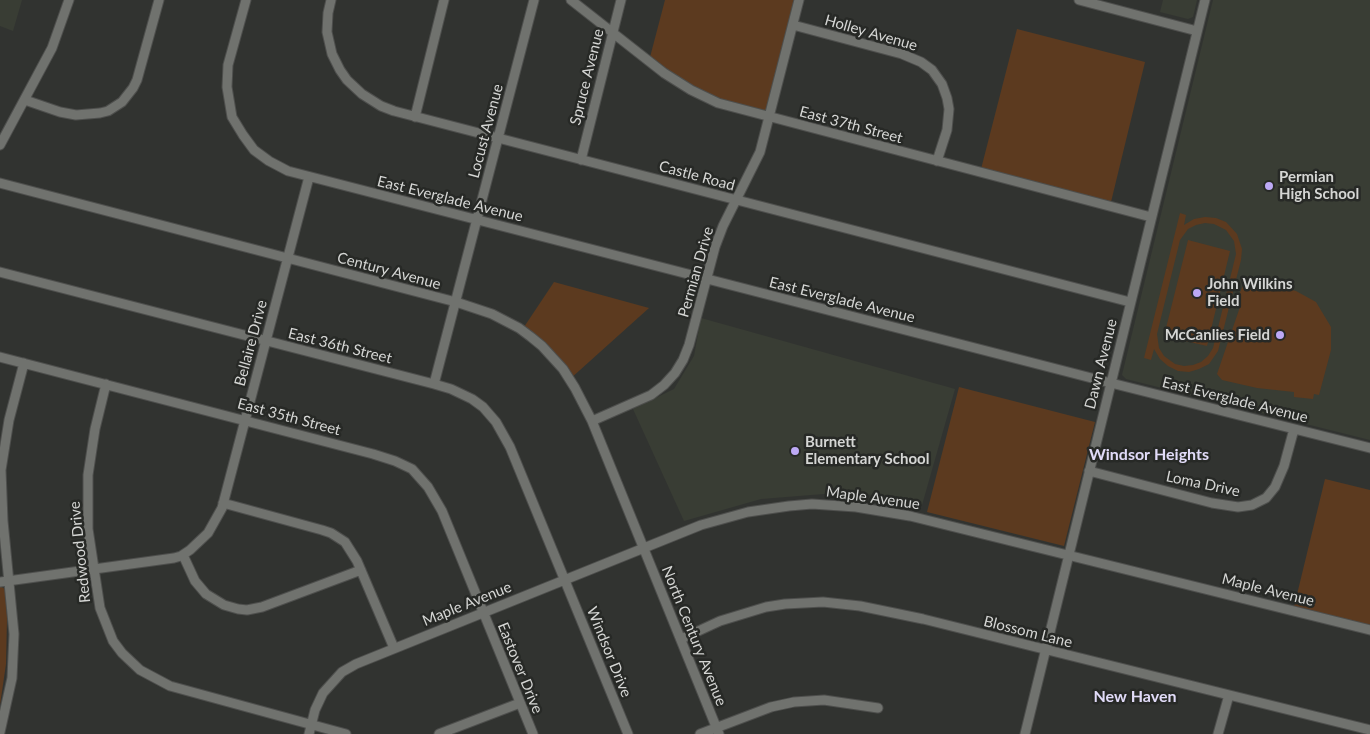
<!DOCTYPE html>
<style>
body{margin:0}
canvas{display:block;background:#313330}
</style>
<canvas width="1370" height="734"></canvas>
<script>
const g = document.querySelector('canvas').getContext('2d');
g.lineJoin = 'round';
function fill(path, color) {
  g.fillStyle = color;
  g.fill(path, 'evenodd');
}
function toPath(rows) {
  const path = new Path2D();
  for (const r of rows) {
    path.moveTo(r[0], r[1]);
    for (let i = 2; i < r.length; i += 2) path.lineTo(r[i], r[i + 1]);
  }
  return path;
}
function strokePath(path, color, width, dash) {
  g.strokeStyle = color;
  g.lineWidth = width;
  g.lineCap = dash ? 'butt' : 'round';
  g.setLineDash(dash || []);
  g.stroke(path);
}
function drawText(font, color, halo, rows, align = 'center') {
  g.font = font + ' Lato,sans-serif';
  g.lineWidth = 5;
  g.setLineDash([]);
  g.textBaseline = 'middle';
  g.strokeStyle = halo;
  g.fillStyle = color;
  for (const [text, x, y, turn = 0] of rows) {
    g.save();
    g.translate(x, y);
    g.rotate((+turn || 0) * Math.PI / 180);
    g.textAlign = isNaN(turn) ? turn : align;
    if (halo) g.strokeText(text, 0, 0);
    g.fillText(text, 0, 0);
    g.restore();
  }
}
const built = toPath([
 [0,0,22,0,13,31,0,26],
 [1163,0,1197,0,1193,17,1188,19,1160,12],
 [1213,0,1370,0,1370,440,1126,379,1122,375],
 [701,318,955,389,922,505,877,495,836,493,761,499,684,521,633,409,674,389,694,356]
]);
const green = toPath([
 [665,0,799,0,769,117,718,103,649,61],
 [1017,29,1145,62,1110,206,980,173],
 [1180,213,1186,215,1184,225,1194,219,1205,217,1216,218,1226,222,1237,234,1242,249,1241,260,1218,351,1209,364,1199,369,1189,372,1178,371,1168,366,1160,359,1154,349,1151,360,1144,358],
 [1205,223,1214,224,1226,230,1234,241,1236,254,1213,348,1208,356,1201,362,1193,365,1184,366,1175,364,1164,356,1159,348,1157,334,1180,240,1188,229,1196,225],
 [1188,240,1230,251,1207,346,1164,336],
 [1251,280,1296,291,1316,302,1331,327,1331,350,1319,395,1314,394,1313,399,1294,397,1294,392,1257,388,1222,380,1217,374,1241,304,1236,302,1244,283,1248,284],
 [554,282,649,308,570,379,522,330],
 [959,387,1095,422,1064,546,927,512],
 [1325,479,1370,490,1370,630,1293,611],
 [0,586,5,589,7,617,6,664,0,705]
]);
const minor = toPath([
 [246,0,228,65,227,87,232,117,243,135,254,150,269,161,288,171,1111,383,1370,448],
 [331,0,328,13,327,32,332,54,340,70,347,80,362,94,381,106,394,111,1130,302],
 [571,0,664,73,691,90,718,103,1151,217],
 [1079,0,1197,31],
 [793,25,902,54,921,62,932,70,942,84,947,98,949,109,947,130,937,161],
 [25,100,60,112,76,115,100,113,108,111,122,102,133,88,137,80,159,0],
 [415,117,444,0],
 [0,145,52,48,69,0],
 [581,160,621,0],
 [0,183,456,302,492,314,519,328,531,337,542,346,563,369,575,388,592,421,719,734],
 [0,272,434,384,451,389,472,399,483,407,496,422,510,447,628,734],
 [0,357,373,454,395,461,412,469,428,487,442,511,533,734],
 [106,384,95,429,88,475,88,529,100,608,113,641,122,653,140,670,170,686,346,734],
 [434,384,534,0],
 [592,421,651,395,664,385,675,373,683,360,689,345,715,247,723,226,760,152,799,0],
 [1089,471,1212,503,1238,507,1252,505,1266,498,1275,487,1284,466,1294,429],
 [223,503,322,530,331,533,345,542,357,561,394,648],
 [183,555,195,581,206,594,224,605,238,609,247,610,262,607,361,570],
 [0,582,174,558,181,556,190,550,208,533,222,508,309,177],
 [681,639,720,621,766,607,785,604,823,602,860,606,923,619,1370,730],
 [0,732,12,678,14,634,3,521,1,470,9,420,24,363],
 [309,734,315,710,323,693,342,672,356,664,701,525,748,512,789,506,812,504,856,507,910,516,1370,630],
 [439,734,520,703],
 [700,734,771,707,794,702,824,700,878,708],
 [1025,734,1205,0],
 [1218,734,1229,695]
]);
const markers = [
 [1269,186,5,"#bda9f5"],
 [1197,293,5,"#bda9f5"],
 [1280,335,5,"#bda9f5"],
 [795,451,5,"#bda9f5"]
];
const streetNames = [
 ["Holley Avenue",871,33,16],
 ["Spruce Avenue",587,77,-76],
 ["East 37th Street",851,125,15],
 ["Locust Avenue",486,131,-75],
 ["Castle Road",697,176,15],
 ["East Everglade Avenue",450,199,14],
 ["Century Avenue",389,271,15],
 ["Permian Drive",696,272,-74],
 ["East Everglade Avenue",842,300,14],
 ["Bellaire Drive",251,343,-75],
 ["East 36th Street",340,346,14],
 ["Dawn Avenue",1101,364,-76],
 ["East Everglade Avenue",1235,400,14],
 ["East 35th Street",289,417,15],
 ["Loma Drive",1203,484,12],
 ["Maple Avenue",873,498,8],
 ["Redwood Drive",80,552,-96],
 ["Maple Avenue",1268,590,14],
 ["Maple Avenue",467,604,-22],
 ["Blossom Lane",1028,632,14],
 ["North Century Avenue",694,636,68],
 ["Windsor Drive",609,652,68],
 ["Eastover Drive",520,668,68]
];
const poiNames = [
 ["Permian",1279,177],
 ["High School",1279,194],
 ["John Wilkins",1207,284],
 ["Field",1207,301],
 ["McCanlies Field",1270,335,"right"],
 ["Burnett",805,442],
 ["Elementary School",805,459]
];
const neighbourhoodNames = [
 ["Windsor Heights",1149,455],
 ["New Haven",1135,697]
];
fill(built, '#393d34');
fill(green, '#5c3a1f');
strokePath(minor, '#4e4f4d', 11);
strokePath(minor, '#70726e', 9);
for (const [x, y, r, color] of markers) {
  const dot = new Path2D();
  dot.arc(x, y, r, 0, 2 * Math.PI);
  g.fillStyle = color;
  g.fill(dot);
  strokePath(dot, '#272926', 2);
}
drawText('15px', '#d5d6d4', '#272926', streetNames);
drawText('bold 15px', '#d5d6d4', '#272926', poiNames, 'left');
drawText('bold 16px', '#e1dbf8', '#272926', neighbourhoodNames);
</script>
